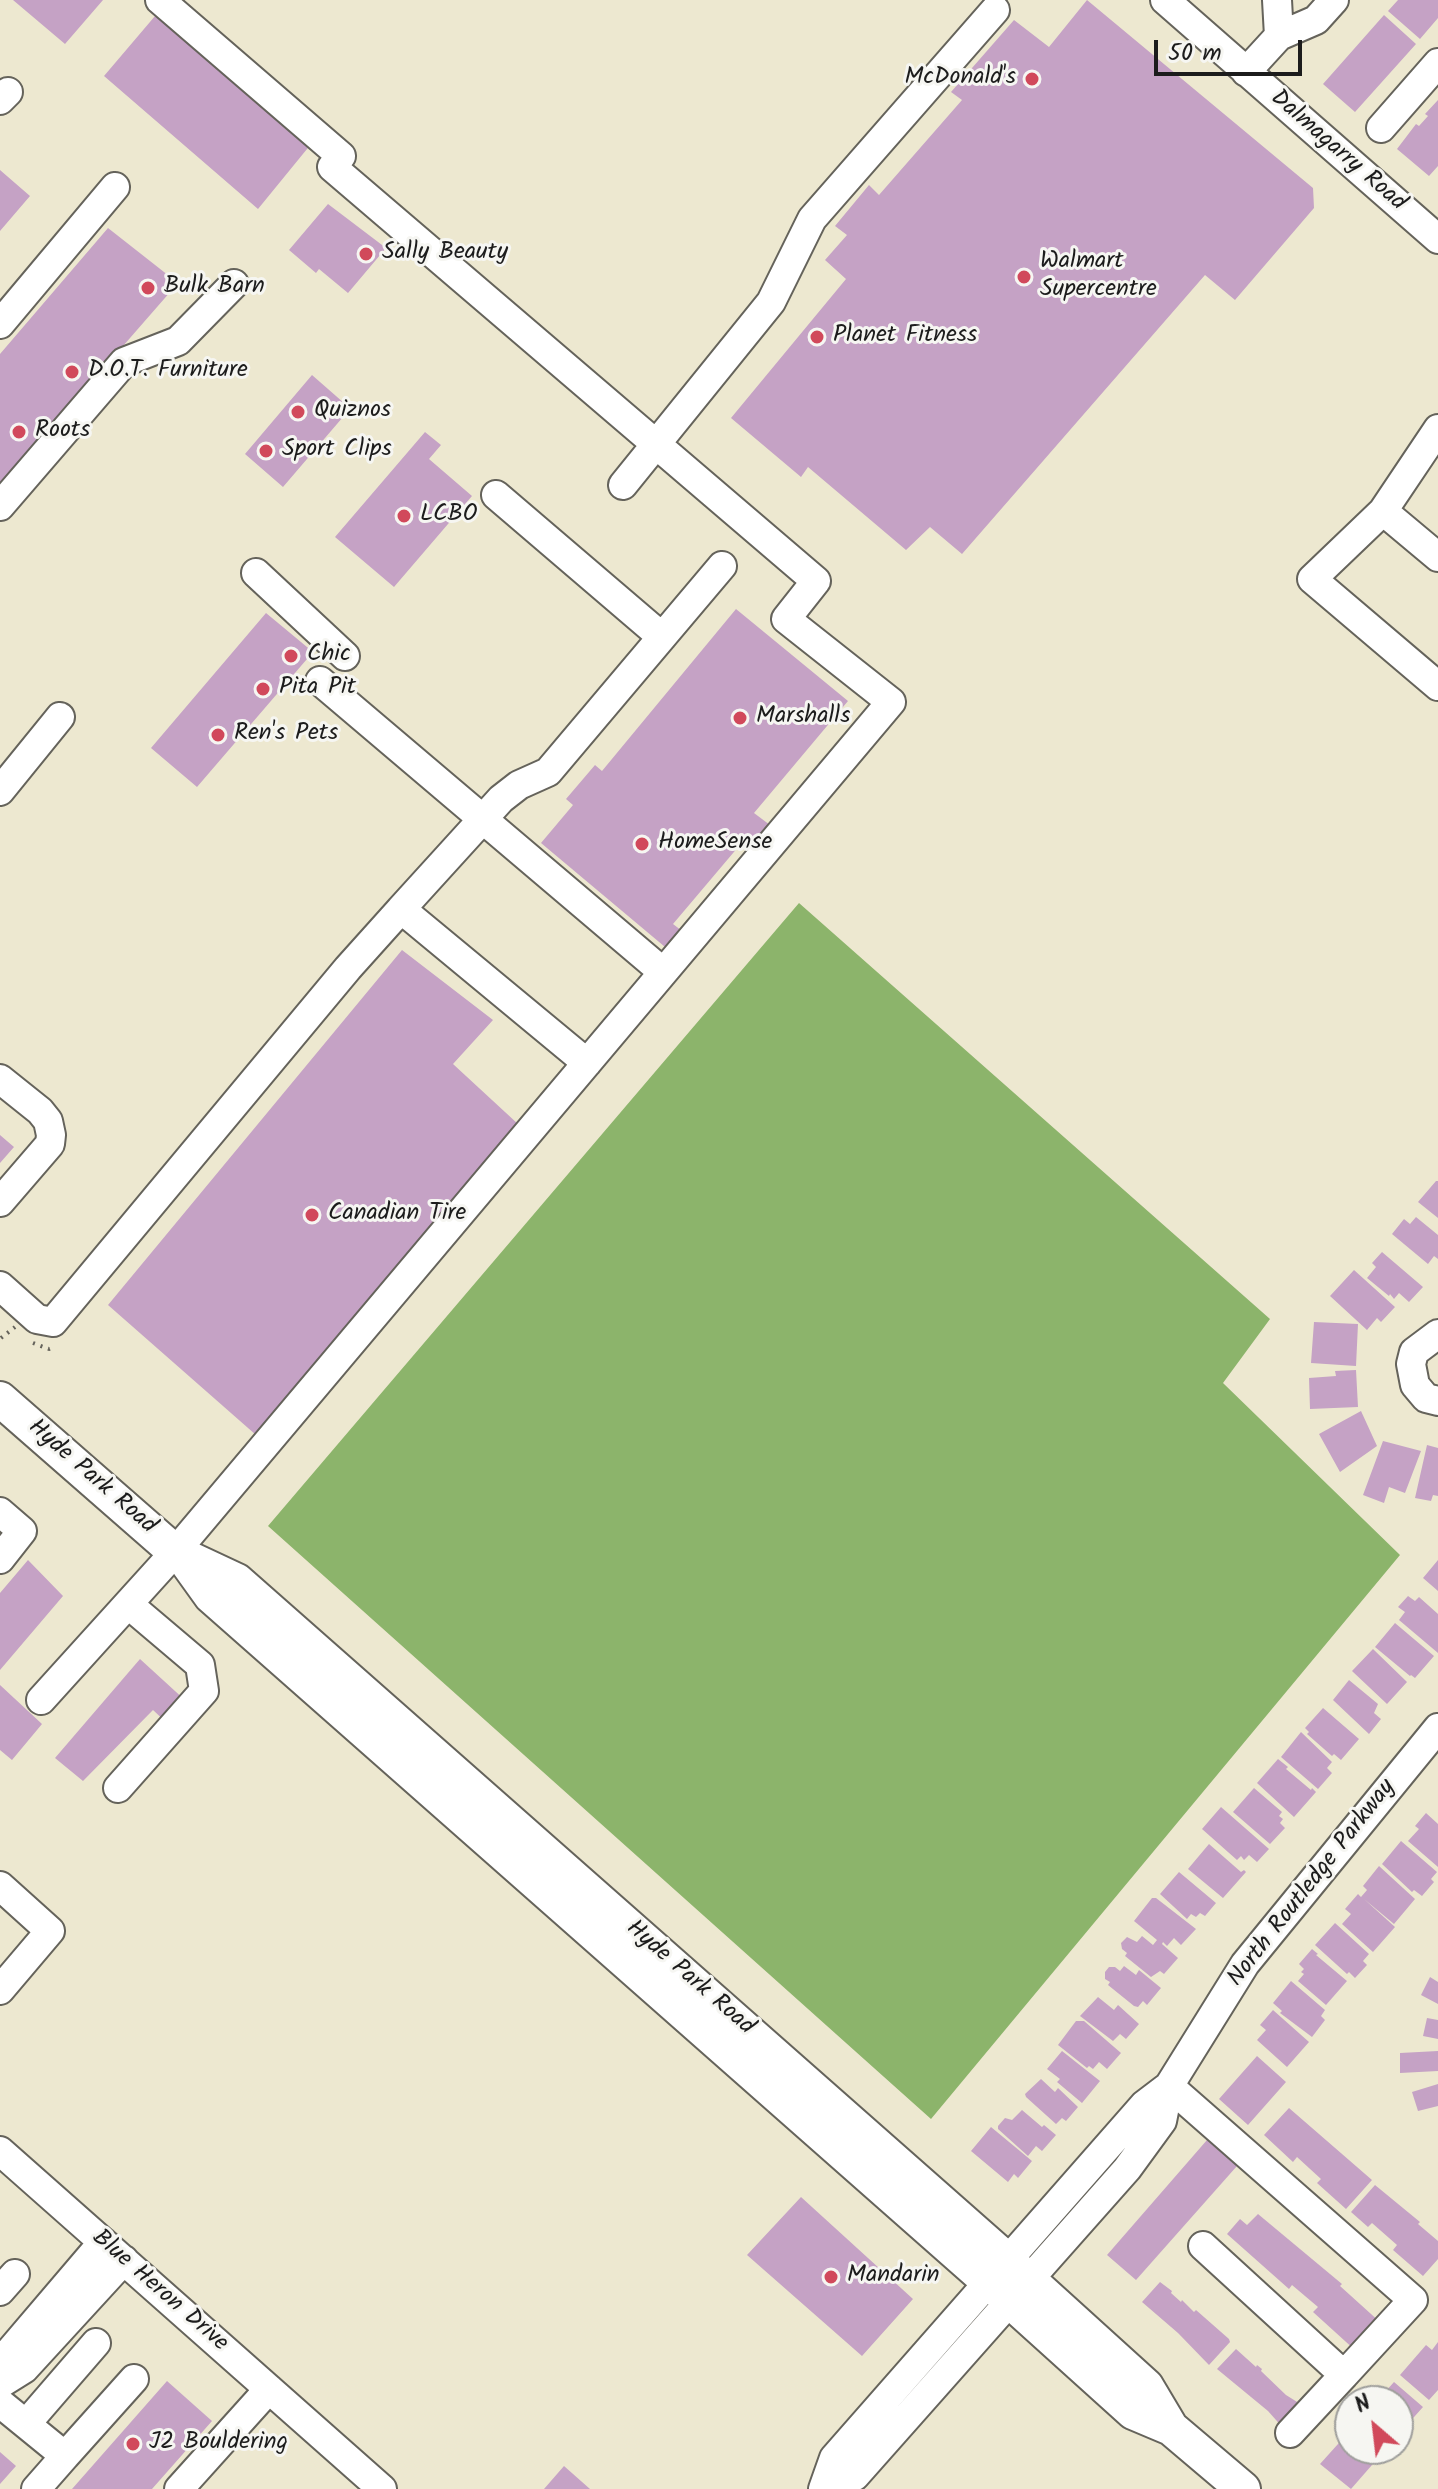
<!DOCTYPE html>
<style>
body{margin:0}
#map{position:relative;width:1438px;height:2489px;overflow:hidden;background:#ede8d0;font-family:Kalam,sans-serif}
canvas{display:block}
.north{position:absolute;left:1334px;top:2385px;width:80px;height:80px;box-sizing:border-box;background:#f6f6f2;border:2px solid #9f9f9c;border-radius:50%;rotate:332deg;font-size:22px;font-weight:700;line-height:32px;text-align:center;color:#1c1c1c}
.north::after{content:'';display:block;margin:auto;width:28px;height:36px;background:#d1495b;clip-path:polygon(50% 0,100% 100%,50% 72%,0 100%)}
.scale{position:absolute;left:1154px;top:40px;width:148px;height:36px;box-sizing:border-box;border:4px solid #1c1c1c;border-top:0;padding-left:10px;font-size:24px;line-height:28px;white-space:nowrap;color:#1c1c1c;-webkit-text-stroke:6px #f6f6f2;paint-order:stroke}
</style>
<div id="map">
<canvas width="1438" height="2489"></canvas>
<div class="north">N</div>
<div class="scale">50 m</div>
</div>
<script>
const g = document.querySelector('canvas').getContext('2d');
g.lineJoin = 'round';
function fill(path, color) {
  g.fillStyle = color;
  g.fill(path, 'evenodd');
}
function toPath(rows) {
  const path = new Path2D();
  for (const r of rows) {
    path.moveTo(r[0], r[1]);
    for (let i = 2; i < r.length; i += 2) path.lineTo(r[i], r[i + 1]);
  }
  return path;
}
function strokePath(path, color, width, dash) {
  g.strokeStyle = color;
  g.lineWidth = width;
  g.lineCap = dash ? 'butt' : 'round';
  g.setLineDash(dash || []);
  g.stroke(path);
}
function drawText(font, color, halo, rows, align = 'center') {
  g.font = font + ' Kalam,sans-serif';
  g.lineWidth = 6;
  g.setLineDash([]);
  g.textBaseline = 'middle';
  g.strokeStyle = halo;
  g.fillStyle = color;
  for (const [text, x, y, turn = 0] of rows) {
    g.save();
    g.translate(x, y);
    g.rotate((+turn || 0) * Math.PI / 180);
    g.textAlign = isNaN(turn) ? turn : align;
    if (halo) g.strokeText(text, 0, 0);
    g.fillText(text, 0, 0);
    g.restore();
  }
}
const forest = toPath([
 [799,903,1270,1319,1223,1383,1400,1555,931,2119,268,1526]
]);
const building = toPath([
 [13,0,103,0,65,44],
 [1087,0,1313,188,1314,208,1235,300,1205,275,962,554,930,527,906,550,808,467,801,477,731,418,846,279,825,260,847,235,835,226,869,185,879,195,962,100,951,92,1014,20,1049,47],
 [1398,0,1438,0,1438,18,1420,39,1388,11],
 [161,9,316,138,258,209,104,76],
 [1384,15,1416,44,1355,112,1323,84],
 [1438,100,1438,166,1429,176,1397,149,1416,124,1419,126,1428,116,1425,114],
 [0,170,30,196,0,231],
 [328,204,386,248,348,293,319,269,316,273,289,250],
 [108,228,178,283,0,487,0,354],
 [312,375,344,403,337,412,343,417,283,487,245,454],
 [425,432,441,445,429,459,472,496,394,587,335,537],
 [736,609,848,701,754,813,774,828,750,853,739,846,673,924,686,934,671,952,541,843,573,805,566,799,595,765,602,771],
 [266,613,313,652,197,787,151,748],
 [402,950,493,1020,453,1064,518,1124,256,1435,108,1305],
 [0,1135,14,1147,0,1163],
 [1436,1181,1438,1181,1438,1218,1418,1202],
 [1416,1217,1438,1235,1438,1259,1434,1256,1428,1264,1392,1234,1404,1219,1410,1224],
 [1382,1252,1423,1287,1409,1302,1399,1293,1394,1299,1390,1294,1389,1296,1367,1278,1376,1267,1372,1263],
 [1354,1270,1395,1307,1381,1322,1377,1318,1367,1330,1330,1296],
 [1314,1322,1358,1324,1356,1366,1311,1363],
 [1356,1370,1358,1407,1310,1409,1309,1378,1336,1376,1335,1371],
 [1361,1411,1377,1446,1340,1472,1319,1434],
 [1383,1441,1421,1451,1405,1493,1389,1487,1384,1503,1363,1495],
 [1427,1445,1438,1448,1438,1496,1433,1495,1431,1501,1415,1498],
 [28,1560,63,1596,0,1670,0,1593],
 [1438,1560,1438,1591,1423,1578],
 [1408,1596,1415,1601,1419,1597,1438,1614,1438,1653,1399,1620,1405,1612,1398,1607],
 [1395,1623,1434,1656,1415,1678,1411,1675,1410,1676,1375,1647],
 [1373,1649,1407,1682,1387,1704,1352,1671],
 [140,1659,187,1702,169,1725,153,1710,83,1781,55,1758],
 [1349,1680,1378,1704,1374,1713,1381,1719,1369,1734,1333,1700],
 [0,1685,42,1724,12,1760,0,1750],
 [1323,1708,1359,1739,1341,1760,1334,1754,1332,1756,1307,1734,1309,1732,1305,1728],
 [1301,1732,1332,1762,1327,1768,1332,1773,1318,1789,1281,1757],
 [1278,1759,1288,1767,1286,1769,1311,1790,1312,1788,1316,1792,1294,1817,1257,1783],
 [1254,1788,1282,1812,1279,1816,1283,1819,1280,1823,1285,1828,1270,1844,1233,1812],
 [1221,1807,1269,1849,1257,1862,1249,1855,1244,1860,1241,1856,1237,1860,1202,1829],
 [1426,1813,1438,1824,1438,1867,1408,1841,1419,1829,1415,1826],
 [1401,1841,1437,1872,1431,1879,1434,1882,1422,1896,1414,1890,1412,1892,1382,1864],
 [1209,1844,1241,1872,1244,1870,1246,1872,1223,1898,1188,1869],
 [1379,1866,1415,1899,1394,1924,1364,1899,1395,1927,1373,1952,1342,1924,1351,1914,1345,1909,1358,1894,1361,1897,1367,1890,1363,1886],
 [1179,1872,1216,1903,1205,1916,1200,1913,1196,1917,1191,1914,1187,1919,1160,1894],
 [1152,1898,1156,1898,1196,1929,1181,1945,1174,1938,1167,1946,1163,1942,1162,1944,1178,1958,1164,1974,1160,1971,1151,1977,1125,1956,1127,1953,1122,1949,1121,1943,1127,1937,1137,1942,1142,1936,1153,1945,1157,1940,1134,1921],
 [1335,1923,1369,1954,1363,1961,1367,1965,1355,1978,1349,1972,1347,1974,1315,1945],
 [1312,1949,1318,1954,1316,1955,1347,1981,1326,2005,1298,1981,1304,1974,1301,1972,1304,1969,1299,1964],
 [1124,1966,1136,1975,1139,1970,1161,1988,1147,2005,1143,2001,1138,2007,1134,2006,1108,1985,1110,1982,1105,1979,1105,1972,1109,1967,1115,1967,1120,1971],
 [1430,1977,1438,1982,1438,2004,1421,1995],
 [1291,1981,1325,2010,1321,2016,1325,2020,1312,2037,1280,2013,1282,2011,1273,2003],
 [1098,1997,1114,2010,1118,2005,1139,2024,1126,2039,1120,2034,1113,2041,1080,2016],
 [1273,2010,1309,2042,1287,2067,1257,2040,1266,2030,1260,2025],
 [1427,2018,1438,2020,1438,2039,1423,2036],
 [1076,2021,1084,2021,1121,2053,1107,2069,1099,2062,1093,2069,1089,2066,1087,2068,1058,2045],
 [1062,2051,1100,2081,1082,2103,1057,2082,1060,2079,1047,2069],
 [1438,2051,1438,2071,1400,2073,1400,2053],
 [1257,2056,1286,2082,1248,2125,1219,2099],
 [1041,2079,1055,2092,1058,2088,1078,2107,1066,2121,1062,2118,1056,2124,1026,2097,1025,2094],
 [1438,2084,1438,2106,1418,2111,1412,2092],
 [1289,2108,1372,2180,1346,2209,1317,2183,1321,2179,1297,2157,1293,2162,1264,2135],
 [1022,2110,1042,2127,1044,2125,1056,2135,1042,2151,1036,2146,1028,2156,998,2129,998,2126,1005,2118,1012,2120],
 [991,2127,1032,2161,1018,2178,1014,2174,1008,2182,971,2151],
 [1207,2140,1237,2166,1136,2280,1107,2255],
 [1375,2185,1420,2222,1418,2224,1438,2241,1438,2259,1423,2276,1393,2250,1397,2245,1372,2223,1368,2227,1351,2212],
 [801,2197,913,2299,862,2356,747,2255],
 [1258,2214,1342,2284,1340,2286,1381,2323,1356,2351,1313,2312,1318,2307,1292,2285,1289,2289,1227,2234,1240,2219,1247,2225],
 [1160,2282,1172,2291,1171,2293,1181,2302,1182,2300,1194,2312,1196,2310,1229,2339,1230,2342,1209,2365,1178,2333,1142,2302],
 [1438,2342,1438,2390,1429,2400,1400,2375,1426,2345,1432,2350],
 [1236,2349,1256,2367,1257,2365,1262,2369,1261,2371,1286,2395,1302,2405,1284,2429,1268,2411,1217,2369],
 [167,2381,212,2421,152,2489,72,2489],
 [1394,2382,1423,2407,1398,2435,1398,2401,1377,2401],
 [1347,2434,1350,2437,1350,2449,1386,2449,1351,2489,1320,2464],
 [0,2452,16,2466,0,2484],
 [564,2466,590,2489,544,2489]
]);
const path = toPath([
 [1,1338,15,1327],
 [33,1343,49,1349,55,1346]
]);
const minor = toPath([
 [160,0,341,156],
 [1165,0,1438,239],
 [1277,0,1279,36],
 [1246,72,1279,36,1316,20,1334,0],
 [0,100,8,92],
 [1381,128,1438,63],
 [0,324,115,187],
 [1438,429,1383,511,1312,579,1438,686],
 [623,485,771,302,812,219,995,10],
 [496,495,662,637],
 [0,506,124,362,178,341,234,284],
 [1383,511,1438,557],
 [256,573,345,656],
 [320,681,663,972],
 [0,791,60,717],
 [401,909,501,799,519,785,548,772,722,566],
 [0,1079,40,1111,48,1121,51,1135,50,1144,0,1202],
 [0,1286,37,1319,53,1322,348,968,401,909,587,1063],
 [1438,1334,1414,1352,1411,1364,1415,1385,1426,1398,1438,1401],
 [0,1512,22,1531,0,1559],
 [41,1700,175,1552,891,702,786,619,816,581,332,167],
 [118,1788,204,1691,200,1665,128,1604],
 [0,1886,50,1931,0,1990],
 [1169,2086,1413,2300,1344,2375,1203,2246],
 [0,2151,382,2489],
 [0,2291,15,2274],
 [0,2367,5,2357,103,2242],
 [0,2384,24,2369,124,2260],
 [0,2403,65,2456,36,2489],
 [26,2424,96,2343],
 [1290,2433,1344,2375],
 [65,2456,134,2379],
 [179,2489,269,2389],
 [823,2489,834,2458,1144,2105,1169,2086],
 [830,2489,855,2476,1127,2169,1162,2121,1169,2086,1245,1964,1438,1728]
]);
const major = toPath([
 [0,1399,175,1552,237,1581,1008,2261,1146,2386,1171,2428],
 [183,1557,211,1596,989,2282,1133,2412,1171,2428,1243,2489]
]);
const markers = [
 [1032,79,8,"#d1495b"],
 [366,254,8,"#d1495b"],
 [1024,277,8,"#d1495b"],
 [148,288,8,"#d1495b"],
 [817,337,8,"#d1495b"],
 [72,372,8,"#d1495b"],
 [298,412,8,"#d1495b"],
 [19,432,8,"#d1495b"],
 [266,451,8,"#d1495b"],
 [404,516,8,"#d1495b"],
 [291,656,8,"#d1495b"],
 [263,689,8,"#d1495b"],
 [740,718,8,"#d1495b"],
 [218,735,8,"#d1495b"],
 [642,844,8,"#d1495b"],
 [312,1215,8,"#d1495b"],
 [831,2277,8,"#d1495b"],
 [133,2444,8,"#d1495b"]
];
const poiNames = [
 ["McDonald's",1016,79,"right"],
 ["Sally Beauty",382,254],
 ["Walmart",1040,263],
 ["Supercentre",1040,291],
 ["Bulk Barn",164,288],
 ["Planet Fitness",833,337],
 ["D.O.T. Furniture",88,372],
 ["Quiznos",314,412],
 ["Roots",35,432],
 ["Sport Clips",282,451],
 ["LCBO",420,516],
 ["Chic",307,656],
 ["Pita Pit",279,689],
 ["Marshalls",756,718],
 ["Ren's Pets",234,735],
 ["HomeSense",658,844],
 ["Canadian Tire",328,1215],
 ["Mandarin",847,2277],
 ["J2 Bouldering",149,2444]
];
const streetNames = [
 ["Dalmagarry Road",1337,152,41],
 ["Hyde Park Road",91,1478,41],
 ["North Routledge Parkway",1313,1884,-52],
 ["Hyde Park Road",689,1979,41],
 ["Blue Heron Drive",159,2292,41]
];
fill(forest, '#8cb46b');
fill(building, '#c5a2c5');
strokePath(minor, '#65635b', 32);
strokePath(major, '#65635b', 38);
strokePath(path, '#65635b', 4, [2, 6]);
strokePath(minor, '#fff', 28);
strokePath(major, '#fff', 34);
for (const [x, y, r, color] of markers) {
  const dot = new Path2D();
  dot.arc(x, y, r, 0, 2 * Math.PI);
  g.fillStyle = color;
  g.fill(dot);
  strokePath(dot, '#f6f6f2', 3);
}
drawText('24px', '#1c1c1c', '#f6f6f2', poiNames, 'left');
drawText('24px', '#1c1c1c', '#f6f6f2', streetNames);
</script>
